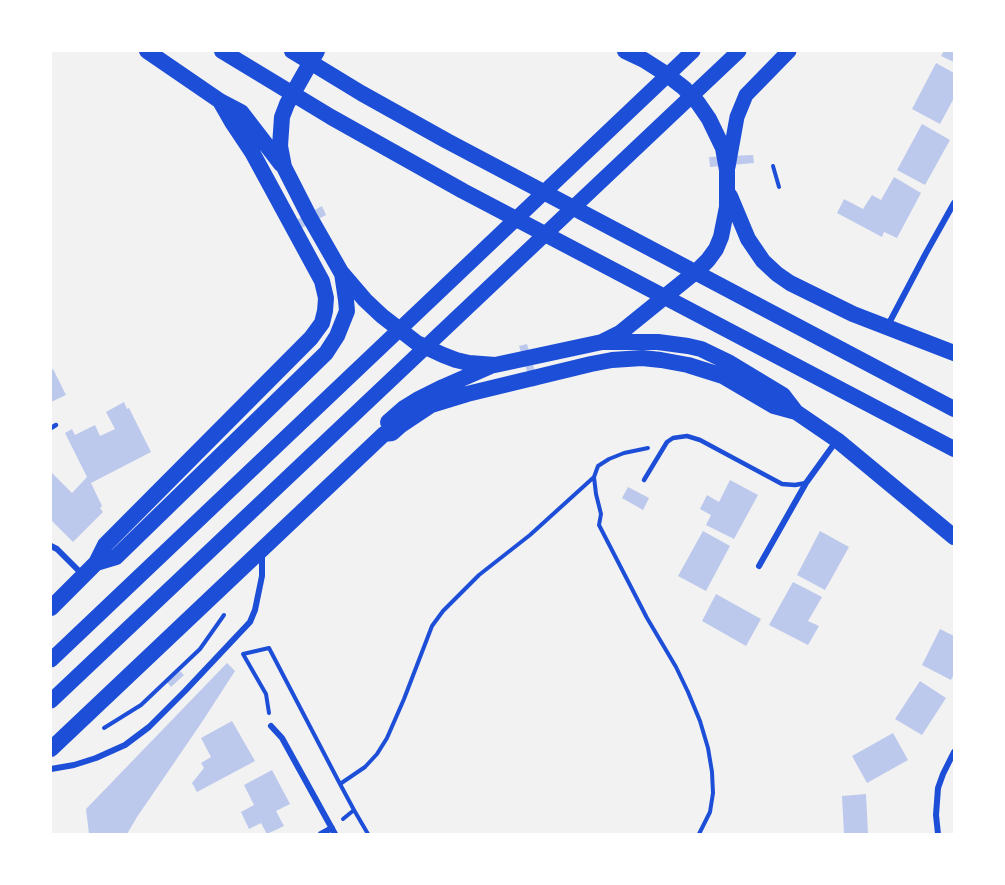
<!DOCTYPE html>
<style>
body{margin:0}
#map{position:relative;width:1005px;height:885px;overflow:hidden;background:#f2f2f2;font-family:"Golos Text",sans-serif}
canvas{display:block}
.frame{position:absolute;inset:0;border:52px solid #fff;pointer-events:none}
</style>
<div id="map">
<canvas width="1005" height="885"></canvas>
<div class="frame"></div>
</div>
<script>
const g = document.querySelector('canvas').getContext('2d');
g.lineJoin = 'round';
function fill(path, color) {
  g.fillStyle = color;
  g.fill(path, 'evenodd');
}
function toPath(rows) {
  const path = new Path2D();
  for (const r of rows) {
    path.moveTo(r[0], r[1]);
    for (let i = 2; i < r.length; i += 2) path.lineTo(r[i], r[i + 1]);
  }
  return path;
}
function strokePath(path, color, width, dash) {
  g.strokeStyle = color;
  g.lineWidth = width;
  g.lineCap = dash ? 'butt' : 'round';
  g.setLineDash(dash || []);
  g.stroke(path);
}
const building = toPath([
 [944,51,954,51,954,62,941,56],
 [936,63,954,73,954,98,940,124,912,109],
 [922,124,950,140,925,185,897,170],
 [753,155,754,163,710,167,709,157],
 [894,177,921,193,897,238,884,232,882,237,837,213,844,199,863,209,872,195,881,200],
 [322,206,326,215,289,235,284,227],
 [527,344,539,385,532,387,519,346],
 [53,369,66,395,51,402,51,370],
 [124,402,127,409,129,408,151,452,91,483,102,506,100,508,103,512,73,542,51,520,51,472,72,493,87,477,65,433,72,429,75,435,95,425,100,436,115,429,106,412],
 [730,480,758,495,734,539,706,525,711,515,700,509,707,495,719,502],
 [628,487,649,498,643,510,622,498],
 [703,531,730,546,706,591,678,576],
 [820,531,849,547,825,590,797,575],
 [793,582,822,597,808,621,819,626,808,645,769,625],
 [716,594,761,619,746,646,702,621],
 [940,629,954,636,954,674,951,680,922,665],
 [227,663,235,671,202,722,137,817,127,834,89,834,86,809],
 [180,671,184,675,171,687,167,682],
 [920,681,946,698,922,735,895,719],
 [232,721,255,761,197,792,192,783,204,768,201,763,211,757,201,738],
 [893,733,908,760,867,783,852,756],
 [272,770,290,804,276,811,284,826,267,834,261,823,249,829,241,812,254,805,244,785],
 [866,794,868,834,844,834,842,796]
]);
const path = toPath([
 [773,166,779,187],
 [648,448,624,453,609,459,598,466,594,477,596,494,601,514,599,525,647,618,676,667,688,692,700,721,708,748,712,772,713,793,710,812,699,834],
 [269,713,266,694,243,654,269,648,340,784],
 [104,728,141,705,200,649,224,615],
 [354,810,368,834],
 [343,819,354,810,340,784,365,767,377,754,387,738,404,699,432,626,443,611,479,575,530,535,594,477]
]);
const service = toPath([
 [51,428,56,425],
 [644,480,667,442,673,438,687,436,700,440,782,484,795,485,806,483]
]);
const minor = toPath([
 [887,327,926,253,954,203],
 [51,546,57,549,83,575],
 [759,566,806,483,837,440],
 [271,726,282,738,335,834],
 [51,769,74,765,96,758,125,745,149,727,185,691,250,622,255,610,262,576,262,553],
 [321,834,332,828],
 [938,834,936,815,938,788,943,774,954,752]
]);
const primary = toPath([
 [728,167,737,117,746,95,789,51],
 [51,660,693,51],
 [51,701,739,51]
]);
const trunk = toPath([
 [147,51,220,101,241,112,281,164],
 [222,51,331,117,463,191,954,449],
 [292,51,361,93,447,141,954,409],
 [317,51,287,104,282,117,280,146,284,167,309,216,341,272,365,300,382,316,417,343,443,355,456,360,469,363,495,365,602,342,620,333,699,269,708,260,716,249,721,237,727,207,727,170,723,148,709,119,698,103,684,88,666,74,644,60,625,51],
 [730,196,748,239,763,261,777,274,790,283,853,314,954,353],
 [605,342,658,342,688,346,701,349,730,363,783,395,796,412,837,440,954,537],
 [388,422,404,408,417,400,443,387,491,366],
 [96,563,116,557,326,353,337,336,347,311,346,300,342,273],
 [51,608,96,563,105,545,311,338,322,323,325,311,326,298,322,281,252,152,232,122,220,101],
 [51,749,384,434,392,433,401,425,431,405,467,394,591,364,612,360,642,358,661,360,688,365,723,376,774,406,796,412]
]);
fill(building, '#bdc9ec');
strokePath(path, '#1d4ed8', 4);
strokePath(service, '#1d4ed8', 4.5);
strokePath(minor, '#1d4ed8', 6);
strokePath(primary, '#1d4ed8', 15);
strokePath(trunk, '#1d4ed8', 16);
</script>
